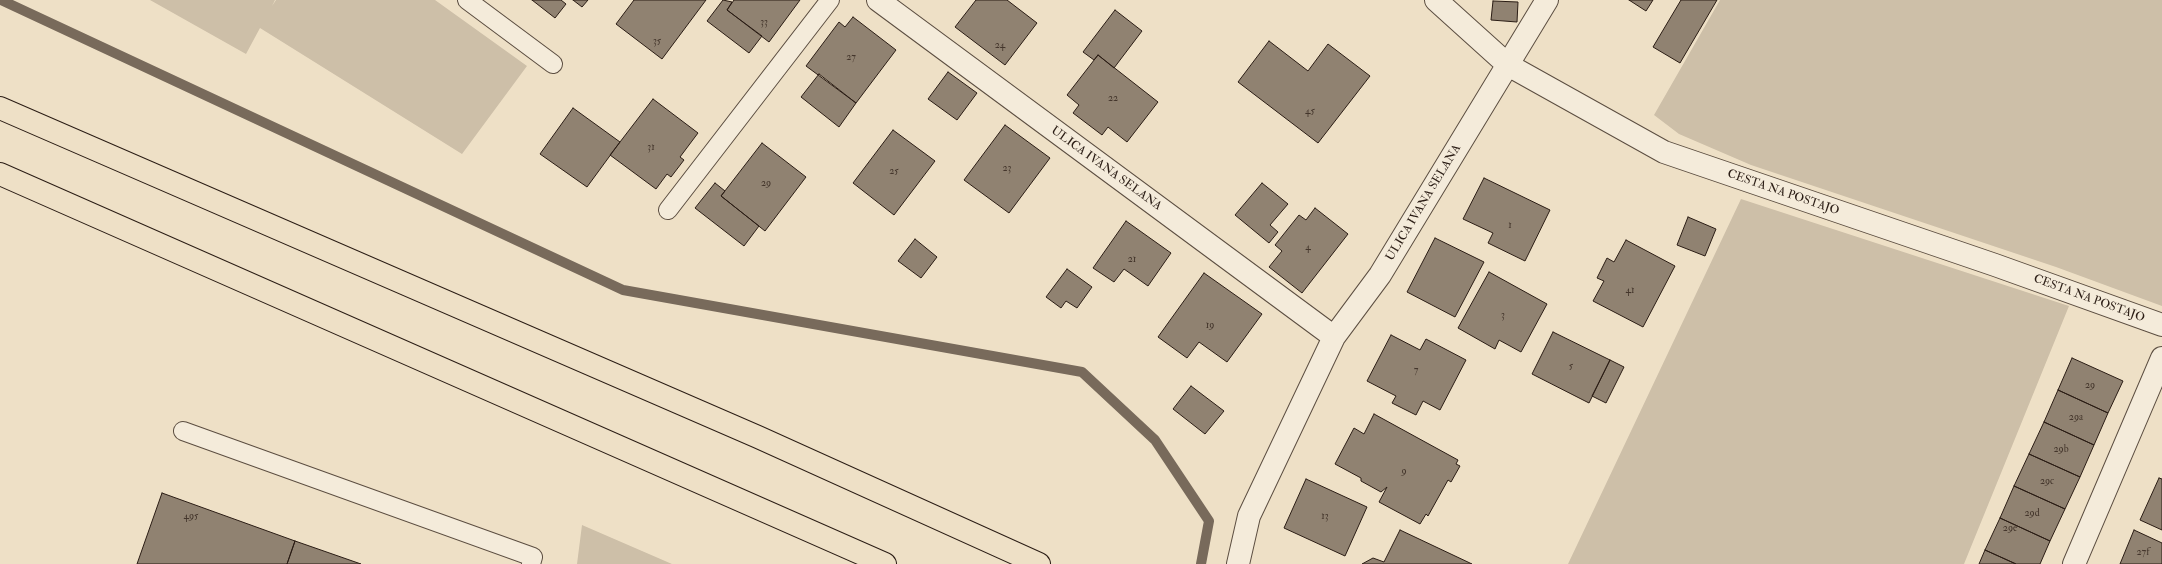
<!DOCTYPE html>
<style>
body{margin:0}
canvas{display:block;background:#eee0c6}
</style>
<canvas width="2162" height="564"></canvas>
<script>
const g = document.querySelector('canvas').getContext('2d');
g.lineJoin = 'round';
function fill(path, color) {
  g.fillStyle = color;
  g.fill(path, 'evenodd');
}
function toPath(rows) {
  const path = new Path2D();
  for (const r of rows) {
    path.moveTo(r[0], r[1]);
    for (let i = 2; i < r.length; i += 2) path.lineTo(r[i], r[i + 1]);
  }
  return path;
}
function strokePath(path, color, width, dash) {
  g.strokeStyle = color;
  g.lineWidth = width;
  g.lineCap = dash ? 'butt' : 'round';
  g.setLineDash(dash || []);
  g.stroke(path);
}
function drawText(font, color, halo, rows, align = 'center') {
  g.font = font + ' "IM FELL Double Pica",serif';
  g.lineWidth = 3;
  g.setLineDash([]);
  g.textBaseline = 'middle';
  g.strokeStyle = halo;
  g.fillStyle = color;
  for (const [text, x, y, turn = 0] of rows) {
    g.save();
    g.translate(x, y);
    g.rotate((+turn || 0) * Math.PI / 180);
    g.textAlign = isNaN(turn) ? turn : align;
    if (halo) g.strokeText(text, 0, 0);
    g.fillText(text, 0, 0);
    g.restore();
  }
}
const green = toPath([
 [150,0,275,0,272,6,276,0,435,0,527,66,462,154,260,28,246,54],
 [1720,0,2162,0,2162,306,2056,267,1751,165,1679,134,1654,115],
 [1741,199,2069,306,1964,564,1568,564],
 [582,525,672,564,577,564]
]);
const stream = toPath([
 [1,0,623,290,1082,372,1155,440,1209,521,1201,564]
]);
const building = toPath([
 [532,0,561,0,566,4,555,18,532,0],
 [573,0,588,0,582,7,573,0],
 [634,0,706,0,662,59,616,24,634,0],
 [723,0,732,2,727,10,762,36,749,53,707,21,723,0],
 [734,0,800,0,769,42,727,10,734,0],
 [976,0,1007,0,1037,23,1005,65,955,27,976,0],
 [1629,0,1653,0,1646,11,1629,0],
 [1681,0,1717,0,1680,63,1653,47,1681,0],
 [1493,1,1518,2,1517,22,1491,20,1493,1],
 [1115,10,1142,31,1114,68,1098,55,1094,60,1083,52,1115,10],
 [853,17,896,50,856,103,806,66,839,22,845,27,853,17],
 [1269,41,1308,71,1328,44,1370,76,1318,143,1238,82,1269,41],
 [1098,55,1158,102,1127,142,1108,127,1102,135,1073,113,1079,105,1067,95,1098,55],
 [948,72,977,93,957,120,928,99,948,72],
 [819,74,856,103,839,127,801,97,819,74],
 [653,99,698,133,680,157,684,160,671,177,667,174,656,189,610,155,653,99],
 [573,108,620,142,587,187,540,154,573,108],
 [1005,125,1050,158,1009,213,964,180,1005,125],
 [893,130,935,161,894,215,853,183,893,130],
 [762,143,806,177,765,231,721,196,762,143],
 [1484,178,1550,210,1525,261,1488,243,1493,233,1463,219,1484,178],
 [715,183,725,191,721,196,759,226,744,246,695,208,715,183],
 [1262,183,1288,204,1270,225,1278,232,1269,243,1235,215,1262,183],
 [1315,208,1348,234,1302,293,1269,267,1282,251,1275,245,1299,215,1306,220,1315,208],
 [1688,217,1716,229,1705,256,1677,245,1688,217],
 [1126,221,1171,253,1148,286,1124,269,1114,282,1093,268,1126,221],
 [1435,238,1484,262,1455,317,1407,292,1435,238],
 [915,239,937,257,921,278,898,261,915,239],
 [1626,240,1675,266,1643,327,1593,301,1604,281,1597,278,1607,258,1614,262,1626,240],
 [1067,269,1092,287,1077,308,1066,301,1061,308,1046,297,1067,269],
 [1489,272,1547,304,1521,352,1499,340,1495,349,1458,328,1489,272],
 [1204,273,1262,314,1227,362,1199,342,1187,358,1158,337,1204,273],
 [1553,332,1610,360,1589,403,1532,374,1553,332],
 [1391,335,1420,350,1426,339,1466,360,1440,410,1423,401,1416,415,1392,403,1396,396,1367,381,1391,335],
 [2072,358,2123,381,2108,413,2058,390,2072,358],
 [1610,360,1624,367,1606,403,1592,396,1610,360],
 [1191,386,1224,411,1205,434,1173,409,1191,386],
 [2058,390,2108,413,2094,445,2044,422,2058,390],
 [1374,414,1458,460,1456,464,1460,466,1451,482,1448,480,1428,516,1426,514,1420,524,1379,502,1387,487,1381,492,1361,481,1361,478,1335,464,1354,428,1364,434,1374,414],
 [2044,422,2094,445,2080,477,2029,454,2044,422],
 [2029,454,2080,477,2065,509,2014,486,2029,454],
 [2159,478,2162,479,2162,530,2140,520,2159,478],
 [1306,479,1367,507,1345,556,1284,528,1306,479],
 [2014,486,2065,509,2050,541,2000,518,2014,486],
 [162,493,295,541,287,564,137,564,162,493],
 [2000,518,2050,541,2040,564,2016,564,1985,550,2000,518],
 [1400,530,1472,564,1362,564,1373,558,1384,562,1400,530],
 [2134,530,2162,543,2162,564,2120,564,2134,530],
 [295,541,361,564,287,564,295,541],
 [1985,550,2016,564,1979,564,1985,550]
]);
const lane = toPath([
 [467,0,553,64],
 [668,210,830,0],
 [183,431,533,557,531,564]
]);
const street = toPath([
 [878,0,1334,337],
 [1436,0,1508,65,1664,152,1995,265,2162,325],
 [1238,564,1249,516,1334,337,1380,275,1547,0],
 [2074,564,2162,358]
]);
const highway = toPath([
 [0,108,758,437,1039,564],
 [0,174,885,564]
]);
const numberNames = [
 ["33",764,23],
 ["35",657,42],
 ["24",1000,46],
 ["27",851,58],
 ["22",1113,99],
 ["45",1310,112],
 ["31",651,148],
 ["23",1007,169],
 ["25",894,172],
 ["29",766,184],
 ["1",1510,226],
 ["4",1308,248],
 ["21",1132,260],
 ["41",1630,291],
 ["3",1503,316],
 ["19",1210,326],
 ["5",1571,367],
 ["7",1416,371],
 ["29",2090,386],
 ["29a",2076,418],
 ["29b",2061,450],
 ["9",1404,472],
 ["29c",2047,482],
 ["29d",2032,514],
 ["495",191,517],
 ["13",1325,517],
 ["29e",2010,529],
 ["27f",2143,553]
];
const streetNames = [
 ["ULICA IVANA SELANA",1106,169,36],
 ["CESTA NA POSTAJO",1783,193,19],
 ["ULICA IVANA SELANA",1424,203,-59],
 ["CESTA NA POSTAJO",2089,299,20]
];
fill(green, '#cdbfa8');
strokePath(stream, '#786a5b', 10);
fill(building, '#908271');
strokePath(building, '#2b1d15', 1);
strokePath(lane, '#5c4e41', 20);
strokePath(street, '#5c4e41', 24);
strokePath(highway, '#2b1d15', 24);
strokePath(lane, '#f4ebda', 18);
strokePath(street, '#f4ebda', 22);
strokePath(highway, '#eee0c6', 22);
drawText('10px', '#44362c', null, numberNames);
drawText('12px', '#2b1d15', '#f4ebda', streetNames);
</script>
